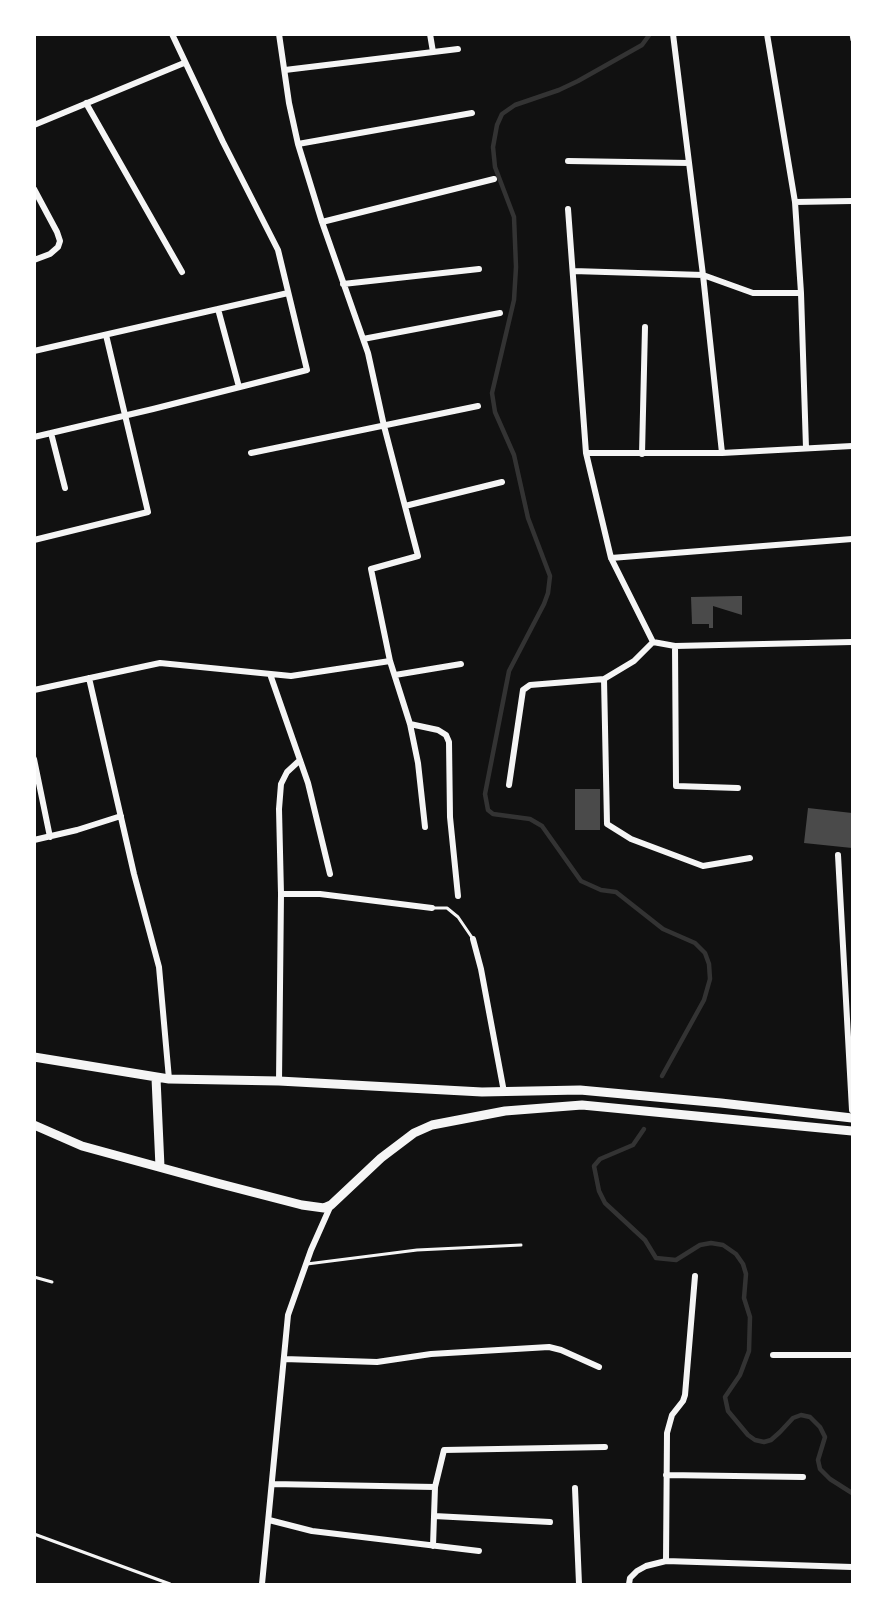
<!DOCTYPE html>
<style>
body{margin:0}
#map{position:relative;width:887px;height:1619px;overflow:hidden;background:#111;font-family:Arial,sans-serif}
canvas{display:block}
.frame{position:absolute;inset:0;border:36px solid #fff;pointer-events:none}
</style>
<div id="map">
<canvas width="887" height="1619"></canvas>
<div class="frame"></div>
</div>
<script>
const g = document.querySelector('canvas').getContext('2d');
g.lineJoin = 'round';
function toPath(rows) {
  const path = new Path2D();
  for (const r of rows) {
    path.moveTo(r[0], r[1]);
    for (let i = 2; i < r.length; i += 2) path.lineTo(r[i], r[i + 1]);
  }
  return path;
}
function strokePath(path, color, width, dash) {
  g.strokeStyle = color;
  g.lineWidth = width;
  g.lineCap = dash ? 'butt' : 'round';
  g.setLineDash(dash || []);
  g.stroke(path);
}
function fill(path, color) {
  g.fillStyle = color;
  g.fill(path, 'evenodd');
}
const stream = toPath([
 [650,34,642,45,578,81,559,90,515,105,502,114,497,125,493,147,495,167,514,217,516,267,514,300,492,393,495,412,514,455,528,518,550,576,548,593,544,604,509,671,485,794,488,810,493,814,530,819,542,826,581,881,601,890,616,892,663,929,695,943,705,953,709,964,710,979,704,1000,662,1076],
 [644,1129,633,1145,600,1159,594,1166,599,1191,605,1203,645,1240,656,1258,676,1260,700,1245,711,1243,723,1245,736,1254,743,1264,746,1274,744,1298,750,1317,749,1351,740,1375,725,1397,728,1411,748,1435,755,1440,764,1442,771,1440,780,1432,793,1418,801,1415,810,1417,820,1427,825,1437,818,1460,820,1469,830,1479,852,1493]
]);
const building = toPath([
 [738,596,742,596,742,615,713,606,713,628,709,628,709,624,692,624,691,597],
 [575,789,600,789,600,830,575,830],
 [808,808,852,813,852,848,804,843]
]);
const service = toPath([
 [851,34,852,40],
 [432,908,447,908,458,917,473,939],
 [307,1264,417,1250,521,1245],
 [34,1277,52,1282],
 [34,1534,170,1584]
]);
const minor = toPath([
 [279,34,289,103,298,144,322,222],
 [430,34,433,52],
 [767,34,795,202,852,201],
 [285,70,458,49],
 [86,103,182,272],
 [34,125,184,63],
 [298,144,472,113],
 [568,161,689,163],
 [34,189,57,232,60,241,58,247,50,254,34,260],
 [795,202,801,293],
 [568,209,586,453,611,558,653,642,675,646,852,642],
 [573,271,703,275,753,293,801,293,806,448],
 [343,284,479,269],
 [218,309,239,387],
 [363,339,500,313],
 [34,351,288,293],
 [51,433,65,488],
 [34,437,153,409,307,370,278,250,223,142,172,34],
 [251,453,478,406],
 [586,453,722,453,703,275,673,34],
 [722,453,852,446],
 [642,454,645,327],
 [405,506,502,482],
 [34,540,148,512,106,335],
 [611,558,852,539],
 [675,646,676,786,738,788],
 [390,661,410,724,418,763,425,827],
 [270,674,308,783,330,874],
 [395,675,461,664],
 [89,678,134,874,159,967,169,1079],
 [604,679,607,824,631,839,703,866,750,858],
 [34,690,160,663,291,676,390,661,371,569,418,556,384,426,368,353,322,222,494,179],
 [410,724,438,730,446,735,449,742,450,817,458,896],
 [34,759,50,837],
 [509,785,523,690,530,685,604,679,634,661,653,642],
 [34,840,77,830,121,816],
 [838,855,852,1110],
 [281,894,279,809,281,784,287,772,300,760],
 [473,939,481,969,504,1092],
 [279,1081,281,894,320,894,432,908],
 [773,1355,852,1355],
 [284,1359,377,1362,431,1354,549,1347,561,1350,599,1367],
 [666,1475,803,1477],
 [272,1484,435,1487,444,1450,605,1447],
 [575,1488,579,1584],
 [434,1516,550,1522],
 [269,1520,312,1531,479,1551],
 [433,1546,435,1487],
 [666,1561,667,1433,672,1415,683,1401,685,1395,695,1276],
 [262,1584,288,1315,311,1250,331,1205],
 [629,1584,630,1578,637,1571,646,1566,666,1561,852,1567]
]);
const secondary = toPath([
 [34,1057,169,1079,279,1081,482,1092,580,1090,721,1103,852,1118],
 [156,1078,160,1167],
 [34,1125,82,1146,217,1183,302,1205,324,1208,331,1205,381,1158,414,1133,432,1125,505,1111,582,1105,852,1131]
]);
strokePath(stream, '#333', 4.5);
fill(building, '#4a4a4a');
strokePath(service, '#f5f5f5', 3);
strokePath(minor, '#f5f5f5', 6);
strokePath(secondary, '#f5f5f5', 9);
</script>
